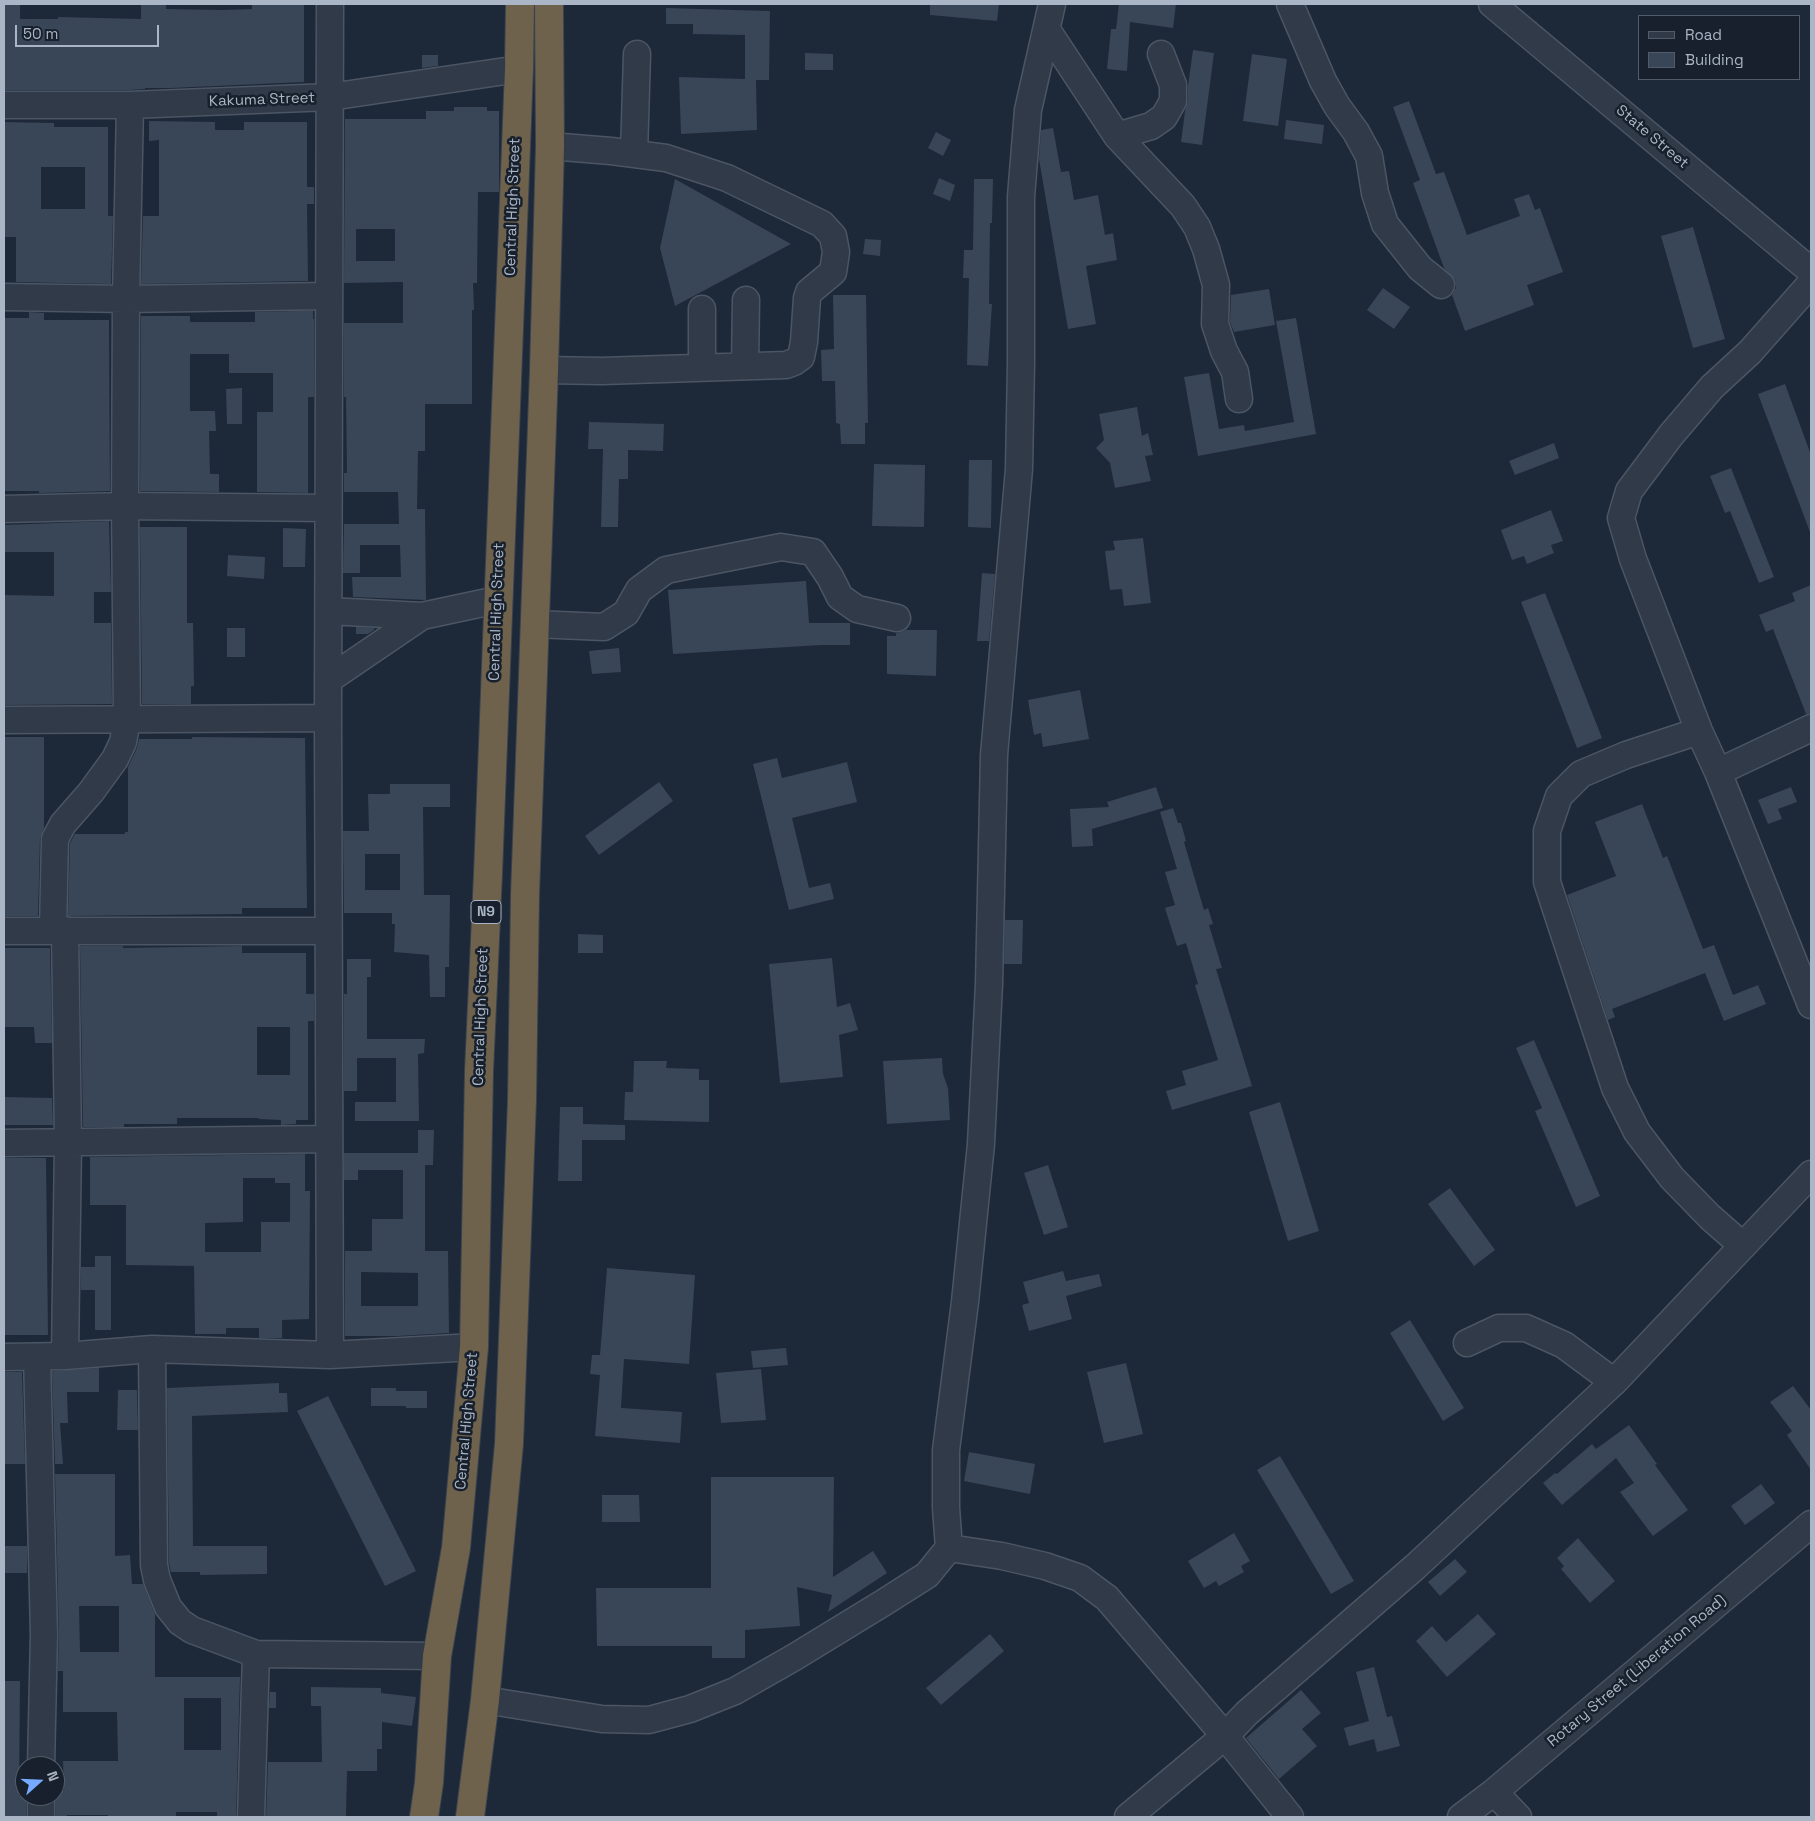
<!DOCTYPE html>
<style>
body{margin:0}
#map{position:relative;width:1815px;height:1821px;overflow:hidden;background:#1d2838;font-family:"Space Grotesk",sans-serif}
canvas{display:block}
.frame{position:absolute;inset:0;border:5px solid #aab5c5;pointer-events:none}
.legend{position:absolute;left:1638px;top:15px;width:162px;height:65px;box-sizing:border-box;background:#17202c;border:1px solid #525c69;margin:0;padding:6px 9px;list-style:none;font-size:15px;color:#aab5c5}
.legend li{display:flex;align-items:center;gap:10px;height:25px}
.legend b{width:25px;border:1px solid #525c69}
.north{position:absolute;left:15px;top:1756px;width:50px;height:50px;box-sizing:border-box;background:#17202c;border:1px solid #525c69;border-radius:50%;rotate:70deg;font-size:14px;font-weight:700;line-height:20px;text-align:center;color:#aab5c5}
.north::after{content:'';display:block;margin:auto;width:18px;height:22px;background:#76aaff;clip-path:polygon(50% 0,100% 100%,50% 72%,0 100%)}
.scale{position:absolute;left:15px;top:25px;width:144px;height:22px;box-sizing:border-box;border:2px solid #aab5c5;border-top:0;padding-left:6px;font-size:15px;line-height:18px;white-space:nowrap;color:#aab5c5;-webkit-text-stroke:4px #17202c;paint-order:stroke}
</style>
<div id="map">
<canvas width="1815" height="1821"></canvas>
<div class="frame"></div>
<ul class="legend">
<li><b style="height:6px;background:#313a48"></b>Road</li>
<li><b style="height:14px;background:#394658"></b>Building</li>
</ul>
<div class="north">N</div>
<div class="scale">50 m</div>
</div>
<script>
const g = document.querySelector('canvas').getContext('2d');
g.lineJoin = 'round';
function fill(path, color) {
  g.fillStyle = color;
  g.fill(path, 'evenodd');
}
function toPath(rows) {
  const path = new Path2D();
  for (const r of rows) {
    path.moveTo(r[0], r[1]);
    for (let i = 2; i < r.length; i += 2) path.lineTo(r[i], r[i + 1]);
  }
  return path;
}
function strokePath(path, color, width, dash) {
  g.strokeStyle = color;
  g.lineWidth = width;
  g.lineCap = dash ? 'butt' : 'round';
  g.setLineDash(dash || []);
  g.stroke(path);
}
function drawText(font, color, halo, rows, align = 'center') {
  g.font = font + ' "Space Grotesk",sans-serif';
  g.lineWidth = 5;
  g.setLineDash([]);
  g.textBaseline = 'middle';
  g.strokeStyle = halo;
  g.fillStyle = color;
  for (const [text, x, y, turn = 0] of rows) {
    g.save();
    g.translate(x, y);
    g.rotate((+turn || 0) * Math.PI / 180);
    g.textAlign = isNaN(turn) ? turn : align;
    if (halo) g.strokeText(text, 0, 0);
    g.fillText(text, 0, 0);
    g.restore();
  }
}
const building = toPath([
 [4,4,20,4,20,19,58,19,58,17,141,19,141,4,166,4,166,9,221,10,252,9,252,4,304,4,304,82,171,88,145,88,145,89,130,90,4,90],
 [930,4,999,4,997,21,930,15],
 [1119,4,1176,4,1173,28,1130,22,1127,71,1107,69,1111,29,1116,29],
 [666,8,770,11,769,80,756,80,757,130,681,134,679,77,745,79,745,35,693,34,693,24,666,24],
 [1193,50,1214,53,1202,145,1181,142,1185,111,1188,101,1188,86],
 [805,53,833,54,833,70,805,70],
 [1252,54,1287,59,1278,126,1243,121],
 [422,55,438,55,438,66,422,68],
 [1409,101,1436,174,1444,172,1467,235,1520,216,1514,199,1529,194,1535,210,1540,208,1563,272,1527,285,1534,305,1465,331,1452,295,1456,288,1455,280,1444,268,1413,183,1420,180,1393,107],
 [454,107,487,107,487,111,499,111,499,192,478,192,477,283,473,283,474,310,472,310,472,404,425,404,425,451,418,451,417,509,425,509,426,600,353,597,352,577,401,577,400,545,360,545,360,573,343,573,344,524,399,524,398,492,344,492,344,473,347,473,346,397,344,397,344,323,403,323,403,282,344,283,345,119,426,119,426,111,454,111],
 [356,229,395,229,395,261,356,261],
 [1286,120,1324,125,1322,144,1284,139],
 [149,121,215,122,215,130,244,130,244,122,307,122,307,187,314,187,314,204,307,204,308,281,141,284,143,216,159,216,159,140,149,141],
 [4,122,54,123,54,127,108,127,108,216,113,216,111,284,16,282,16,237,4,237],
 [41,167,85,167,85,209,41,209],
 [1053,128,1061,172,1069,171,1074,200,1098,195,1105,235,1113,233,1117,260,1086,266,1096,324,1068,329,1039,159,1041,130],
 [936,132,951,140,943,156,928,148],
 [939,178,955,185,950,201,933,194],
 [675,179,791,244,675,306,660,248],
 [974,179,993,179,992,223,990,223,989,304,992,304,988,366,967,365,969,278,963,278,964,250,973,250],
 [1693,227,1725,339,1693,348,1661,236],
 [865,239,881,240,880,256,863,254],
 [1383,288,1410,307,1394,329,1367,310],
 [1269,289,1275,325,1234,332,1230,322,1231,295],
 [833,295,866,295,868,423,865,423,865,444,841,444,840,424,836,423,835,381,822,381,821,350,834,349],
 [297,311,313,311,313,319,314,319,314,397,308,397,308,493,257,492,257,412,273,412,273,373,229,373,229,354,190,354,190,411,215,411,216,431,209,431,210,474,219,474,219,492,140,491,141,316,190,316,190,322,255,322,255,312],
 [29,312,44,313,44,320,109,320,110,491,39,493,39,491,4,491,4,318,29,318],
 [1296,318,1316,434,1198,456,1184,377,1209,373,1219,429,1244,425,1245,431,1294,422,1276,321],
 [1785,384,1811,455,1811,532,1810,532,1758,394],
 [242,388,242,424,227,424,226,389],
 [1137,407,1142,436,1148,433,1153,455,1145,456,1151,481,1115,488,1110,463,1096,448,1104,440,1099,414],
 [589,422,664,424,663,451,628,450,628,479,619,479,618,527,601,527,603,449,588,449],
 [1554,443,1559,458,1515,475,1509,461],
 [969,460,992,460,991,528,968,527],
 [874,464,925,465,924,527,872,526],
 [1731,468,1774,577,1759,583,1730,511,1725,513,1710,476],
 [1551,510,1563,541,1551,545,1554,553,1527,564,1524,556,1512,560,1501,530],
 [109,521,111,592,94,592,94,623,111,623,112,704,4,705,4,595,54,596,54,552,4,552,4,525],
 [140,527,187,527,187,623,193,623,194,686,191,686,191,704,142,704],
 [283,528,306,529,305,567,283,567],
 [1143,538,1151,603,1124,606,1122,589,1110,590,1105,551,1115,550,1113,541],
 [228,555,265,557,264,579,227,576],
 [982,573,995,574,989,641,977,641],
 [806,581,809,623,850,623,850,645,821,645,673,654,668,590],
 [1811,585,1811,713,1806,714,1773,629,1766,632,1759,615,1795,601,1792,593],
 [1545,593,1602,738,1577,748,1521,602],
 [356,627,374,628,374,630,368,634,356,634],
 [227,628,245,628,245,657,227,657],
 [906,630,937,630,936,676,887,674,887,636,896,636,896,633,901,632],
 [619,648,621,672,592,674,589,651],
 [1080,690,1089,739,1043,747,1041,733,1034,735,1028,700],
 [4,737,44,737,44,828,40,839,38,916,4,916],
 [192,737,305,738,307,908,242,908,242,914,68,916,70,843,75,834,125,834,125,832,128,832,128,767,137,748,139,739,192,739],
 [777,758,782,778,847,762,857,802,792,818,809,888,830,883,834,899,789,910,753,764],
 [659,782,673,801,599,855,585,836],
 [390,784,450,784,450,807,423,807,424,895,450,895,449,967,445,967,445,997,430,997,429,955,394,952,395,924,392,924,392,913,344,913,343,831,369,831,368,794,390,794],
 [365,854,400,854,400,890,365,890],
 [1156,787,1163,808,1092,829,1093,846,1072,847,1070,809,1109,807,1107,802],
 [1791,787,1797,802,1778,809,1782,819,1768,824,1758,800],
 [1642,804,1663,858,1667,856,1703,949,1714,945,1733,995,1758,985,1766,1004,1724,1021,1705,973,1612,1009,1615,1017,1608,1020,1567,895,1616,876,1595,822],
 [1173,808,1178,823,1181,823,1186,841,1184,842,1204,910,1208,908,1213,924,1209,925,1222,968,1216,969,1252,1086,1172,1110,1166,1091,1186,1085,1182,1071,1218,1060,1195,985,1198,984,1186,943,1177,946,1165,908,1175,905,1165,872,1177,869,1160,812],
 [1005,920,1023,920,1022,964,1004,964],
 [578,934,603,935,603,953,578,953],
 [80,946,123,946,123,948,242,946,242,953,306,953,306,994,314,994,314,1021,308,1021,308,1120,296,1120,296,1124,281,1125,281,1120,259,1119,259,1118,177,1118,177,1124,124,1124,124,1127,83,1127],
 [257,1027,290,1027,290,1075,257,1075],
 [4,948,50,948,52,1043,35,1043,34,1027,4,1027],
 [832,958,837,1007,850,1003,858,1030,839,1035,843,1077,780,1083,769,964],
 [347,959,371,959,371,977,367,977,367,1039,425,1039,424,1053,418,1054,419,1121,355,1121,355,1102,396,1102,396,1058,357,1058,357,1091,344,1091,344,994,347,994],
 [1534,1040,1600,1196,1576,1207,1535,1111,1542,1108,1516,1048],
 [942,1058,943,1074,948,1088,950,1120,887,1124,883,1061],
 [634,1061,667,1061,666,1068,699,1069,699,1080,709,1080,709,1122,624,1120,625,1092,633,1092],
 [4,1097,52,1098,53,1125,4,1125],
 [1280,1102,1319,1231,1288,1241,1249,1112],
 [560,1107,583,1107,583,1124,625,1125,625,1140,582,1140,582,1181,558,1181],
 [418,1130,434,1130,433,1165,425,1165,425,1251,448,1251,449,1333,398,1336,345,1336,345,1251,372,1251,372,1219,403,1219,403,1170,358,1170,358,1180,344,1180,344,1153,418,1153],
 [361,1272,418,1273,418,1306,361,1306],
 [305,1154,305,1191,310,1191,309,1319,282,1320,282,1338,259,1338,259,1328,226,1328,226,1334,195,1334,194,1266,126,1265,126,1205,90,1205,90,1157],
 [243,1178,275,1178,275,1183,290,1183,290,1222,261,1222,261,1252,205,1252,205,1223,243,1222],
 [4,1158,46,1158,48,1335,4,1335],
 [1048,1165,1068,1227,1044,1235,1024,1173],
 [1450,1188,1495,1250,1474,1266,1428,1204],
 [95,1256,111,1256,111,1330,95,1330,95,1290,81,1290,81,1267,95,1267],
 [607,1268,695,1275,689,1364,624,1359,621,1408,682,1412,680,1443,595,1436,600,1375,590,1374,592,1355,600,1355],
 [1063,1271,1066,1281,1099,1274,1102,1286,1066,1296,1072,1319,1029,1331,1022,1305,1029,1303,1023,1282],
 [1410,1320,1464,1408,1443,1421,1390,1333],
 [786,1348,788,1365,753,1368,751,1351],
 [1126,1363,1143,1434,1104,1443,1087,1372],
 [99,1368,99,1392,67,1392,68,1423,60,1423,63,1464,55,1464,52,1371],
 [761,1369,766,1420,721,1423,716,1373],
 [4,1372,22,1372,25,1464,4,1464,4,1441,5,1441],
 [279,1383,279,1393,287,1393,288,1412,192,1416,193,1546,267,1546,267,1574,200,1575,200,1572,171,1572,169,1563,167,1388],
 [1793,1386,1811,1410,1811,1470,1787,1435,1792,1431,1770,1402],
 [371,1388,396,1388,396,1391,427,1391,427,1408,406,1408,406,1406,371,1406],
 [118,1390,137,1390,138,1430,117,1430],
 [328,1396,416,1571,385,1586,297,1411],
 [1629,1425,1657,1464,1655,1465,1688,1510,1653,1536,1620,1492,1634,1483,1616,1458,1562,1505,1543,1483,1555,1473,1557,1474,1592,1444,1596,1449],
 [969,1452,1035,1464,1030,1494,964,1481],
 [1280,1456,1354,1581,1331,1594,1257,1470],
 [55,1474,115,1474,115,1556,130,1555,132,1584,143,1584,155,1614,155,1677,240,1677,236,1817,217,1817,217,1812,176,1812,176,1817,108,1817,108,1815,67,1815,67,1817,56,1817,55,1790,64,1790,63,1761,118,1761,117,1712,63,1712,63,1671,58,1671,59,1634],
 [79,1606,119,1606,119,1652,80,1652],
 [184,1698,221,1698,221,1750,184,1750],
 [711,1477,834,1477,833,1577,873,1551,887,1573,828,1612,832,1595,797,1587,800,1626,745,1630,745,1658,712,1658,712,1646,597,1646,596,1588,711,1588],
 [1761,1484,1775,1503,1745,1525,1731,1506],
 [602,1495,639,1495,640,1522,602,1522],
 [1234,1533,1250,1561,1241,1566,1244,1572,1219,1586,1216,1581,1204,1588,1188,1561],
 [1578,1538,1615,1581,1590,1603,1561,1569,1564,1566,1557,1558],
 [4,1546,27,1546,27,1573,4,1573],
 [1455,1559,1467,1572,1440,1596,1428,1582],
 [1478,1614,1496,1634,1447,1677,1416,1641,1432,1626,1446,1642],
 [990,1634,1004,1651,941,1705,926,1688],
 [1374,1667,1387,1717,1392,1716,1400,1746,1377,1752,1374,1739,1349,1746,1344,1728,1369,1721,1356,1672],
 [4,1681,20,1681,19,1796,26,1796,26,1817,4,1817],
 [311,1687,381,1688,381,1693,416,1697,412,1726,382,1722,382,1749,377,1749,377,1771,347,1771,346,1817,266,1817,268,1762,322,1762,321,1706,311,1706],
 [1301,1690,1321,1713,1302,1729,1317,1746,1279,1779,1246,1738],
 [270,1692,276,1692,276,1708,269,1708]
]);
const minor = toPath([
 [330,4,328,718,330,1355],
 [1052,4,1028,110,1021,197,1021,364,1019,469,994,755,989,984,981,1144,965,1302,946,1450,946,1508,949,1548,1002,1556,1045,1566,1080,1578,1107,1598,1225,1736,1290,1817],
 [1290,4,1323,81,1337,106,1356,132,1369,156,1375,193,1385,224,1420,268,1441,285],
 [1492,4,1811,271],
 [1047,30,1117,136,1183,206,1197,227,1206,249,1216,285,1215,324,1224,351,1235,372,1239,399],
 [4,105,130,105,330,97,519,69],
 [1117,136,1151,126,1164,117,1173,101,1173,85,1161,54],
 [634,154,637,54],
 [1811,283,1750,352,1712,387,1671,435,1629,491,1621,518,1633,559,1699,731,1718,772,1811,1005],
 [4,297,126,299,329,296],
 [745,366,746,300],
 [702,367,702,309],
 [544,370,602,371,786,365,794,362,801,357,804,342,807,298,809,292,833,272,836,252,833,236,822,224,727,178,666,158,611,151,550,146],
 [4,509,125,506,328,508],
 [329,611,422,616,497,600],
 [535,624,604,627,626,613,639,590,666,570,781,547,813,552,830,577,840,597,857,609,897,618],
 [328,680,422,616],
 [4,720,328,718],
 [1699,731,1626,755,1581,774,1559,796,1547,831,1547,882,1615,1088,1637,1132,1672,1178,1710,1217,1743,1246],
 [1718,772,1811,728],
 [53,930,55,839,63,824,91,792,115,759,123,742,127,720,125,506,126,299,130,105],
 [65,930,68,1142,65,1356],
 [4,931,328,931],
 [4,1143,329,1139],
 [1467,1343,1499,1328,1526,1328,1564,1345,1614,1382],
 [152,1349,154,1565,157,1580,168,1607,180,1622,192,1630,256,1654,437,1656],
 [4,1357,65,1356,152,1349,330,1355,474,1347],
 [37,1357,44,1634,41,1766],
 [485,1700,602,1719,649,1720,690,1709,735,1691,793,1658,883,1603,927,1575,949,1548],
 [1494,1792,1518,1817],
 [41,1817,41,1796],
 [251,1817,256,1654],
 [1128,1817,1225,1736,1247,1713,1415,1567,1614,1382,1811,1174],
 [1461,1817,1494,1792,1811,1524]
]);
const highway = toPath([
 [424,1817,429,1783,437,1656,456,1548,474,1347,479,1071,488,874,519,69,520,4],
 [470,1817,485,1700,509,1444,522,1100,525,895,544,370,550,146,549,4]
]);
const shields = [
 [486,912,30]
];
const shieldNames = [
 ["N9",486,912]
];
const streetNames = [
 ["Kakuma Street",262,100,-2],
 ["State Street",1652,137,40],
 ["Central High Street",513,207,-88],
 ["Central High Street",497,612,-88],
 ["Central High Street",481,1017,-88],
 ["Central High Street",467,1421,-85],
 ["Rotary Street (Liberation Road)",1637,1671,-40]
];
fill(building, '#394658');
strokePath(minor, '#4c5563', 29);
strokePath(highway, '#39424f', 30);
strokePath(minor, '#313a48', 26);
strokePath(highway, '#6f624d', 28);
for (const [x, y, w] of shields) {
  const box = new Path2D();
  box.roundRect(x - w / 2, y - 11.5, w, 23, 4);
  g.fillStyle = '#17202c';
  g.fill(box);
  strokePath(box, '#aab5c5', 1);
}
drawText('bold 14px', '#aab5c5', null, shieldNames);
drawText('15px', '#aab5c5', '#17202c', streetNames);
</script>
